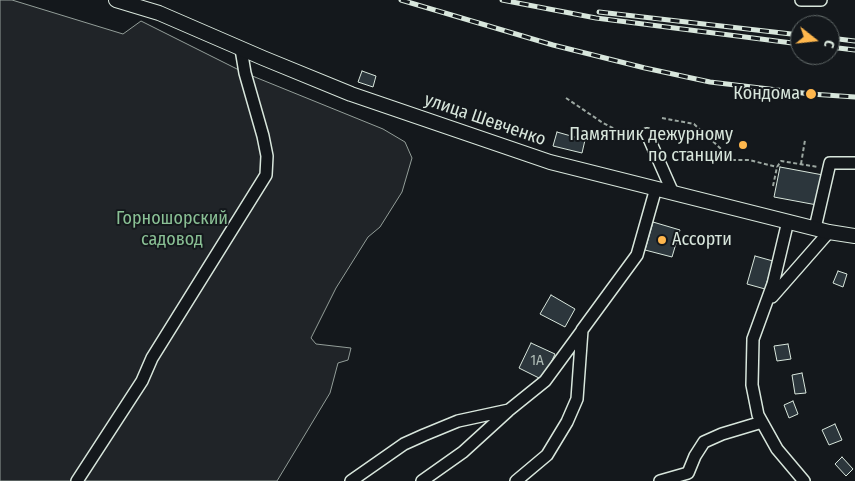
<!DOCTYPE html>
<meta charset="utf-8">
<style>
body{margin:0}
#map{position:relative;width:855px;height:481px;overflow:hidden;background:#14181c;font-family:"Fira Sans Condensed",sans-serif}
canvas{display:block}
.north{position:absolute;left:790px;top:15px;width:50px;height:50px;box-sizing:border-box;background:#14181c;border:1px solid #626a69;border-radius:50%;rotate:106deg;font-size:14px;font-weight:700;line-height:20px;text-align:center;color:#d8e6dc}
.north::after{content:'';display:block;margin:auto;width:18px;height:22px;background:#ffb74d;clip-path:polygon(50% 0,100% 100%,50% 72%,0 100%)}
</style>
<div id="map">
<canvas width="855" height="481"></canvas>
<div class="north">С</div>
</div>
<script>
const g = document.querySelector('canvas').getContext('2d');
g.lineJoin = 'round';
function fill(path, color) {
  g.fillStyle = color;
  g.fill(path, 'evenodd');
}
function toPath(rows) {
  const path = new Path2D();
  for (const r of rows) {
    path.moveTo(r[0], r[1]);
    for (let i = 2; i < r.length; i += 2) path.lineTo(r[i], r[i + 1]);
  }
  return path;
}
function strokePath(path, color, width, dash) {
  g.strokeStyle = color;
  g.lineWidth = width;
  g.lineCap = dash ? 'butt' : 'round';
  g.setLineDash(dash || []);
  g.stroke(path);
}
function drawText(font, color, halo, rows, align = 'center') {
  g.font = font + ' "Fira Sans Condensed",sans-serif';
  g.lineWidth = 4;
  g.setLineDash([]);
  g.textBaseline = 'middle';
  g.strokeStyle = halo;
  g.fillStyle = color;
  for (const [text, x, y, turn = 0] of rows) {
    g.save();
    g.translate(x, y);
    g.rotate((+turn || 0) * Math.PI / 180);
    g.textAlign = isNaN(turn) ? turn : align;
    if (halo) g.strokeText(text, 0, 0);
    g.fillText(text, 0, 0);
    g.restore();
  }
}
const green = toPath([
 [0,0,12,0,123,34,141,21,245,73,383,129,405,142,412,158,402,192,380,227,368,237,336,288,311,338,316,344,351,348,348,360,338,363,330,393,277,481,0,481,0,0]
]);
const building = toPath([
 [362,71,376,76,373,87,358,82,362,71],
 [557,132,585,140,582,153,553,146,557,132],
 [780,167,823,175,817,205,774,197,780,167],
 [653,222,680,230,672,257,645,250,653,222],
 [755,256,773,261,765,289,747,284,755,256],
 [838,271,847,274,843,287,833,283,838,271],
 [551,295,575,309,565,327,540,314,551,295],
 [531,343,555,354,543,380,519,368,531,343],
 [788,344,791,359,777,361,774,346,788,344],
 [802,373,806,393,795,394,792,375,802,373],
 [793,401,798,414,789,418,784,405,793,401],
 [835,424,842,440,829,445,822,430,835,424],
 [842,457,853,469,846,476,835,464,842,457]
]);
const path = toPath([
 [566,98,603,123,617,130,637,135],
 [662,118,694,124,733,160,749,160,777,167],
 [801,164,805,140],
 [773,186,777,167,781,161,818,167]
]);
const minor = toPath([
 [801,0,821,0],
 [647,134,673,193],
 [788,221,773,284,753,339,752,385,758,415,777,449,804,481],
 [815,228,830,163,855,163],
 [772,297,829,232],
 [77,481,142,381,152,358,266,175,267,156,263,136,245,73,241,49],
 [351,481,404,444,424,435,458,421,509,410,545,381,581,332],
 [422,481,463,452,508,411],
 [516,481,547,455,567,422,577,399,582,330,637,255,656,188],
 [660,481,688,473,695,456,704,442,722,434,762,422]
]);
const major = toPath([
 [116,0,159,13,263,58,351,94,550,162,829,232,855,236]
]);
const rail = toPath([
 [401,0,553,45,645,68,710,82,811,94,855,97],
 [502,0,596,18,800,44],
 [599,12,800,35],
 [830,38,855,41],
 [830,47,855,50]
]);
const markers = [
 [811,94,6,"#ffb74d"],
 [743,145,5,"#ffb74d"],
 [662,240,5,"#ffb74d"]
];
const numberNames = [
 ["1А",537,361]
];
const poiNames = [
 ["Кондома",800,94],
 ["Памятник дежурному",733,135],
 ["по станции",733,156],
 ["Ассорти",672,240,"left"]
];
const streetNames = [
 ["улица Шевченко",485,120,19]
];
const parkNames = [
 ["Горношорский",172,219],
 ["садовод",172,240]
];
fill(green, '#202428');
strokePath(green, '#939e99', 1);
fill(building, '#2c363c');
strokePath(building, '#d8e6dc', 1);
strokePath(minor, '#d8e6dc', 14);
strokePath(major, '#d8e6dc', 16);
strokePath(path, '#9da8a2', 2, [4, 2.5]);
strokePath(minor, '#14181c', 11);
strokePath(major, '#14181c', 14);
strokePath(rail, '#d8e6dc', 5);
strokePath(rail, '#14181c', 3, [9]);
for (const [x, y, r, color] of markers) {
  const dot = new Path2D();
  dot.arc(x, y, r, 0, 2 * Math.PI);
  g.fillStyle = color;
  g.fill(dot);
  strokePath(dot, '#14181c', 2);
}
drawText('15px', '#adbab4', null, numberNames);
drawText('18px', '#d8e6dc', '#14181c', poiNames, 'right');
drawText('18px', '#d8e6dc', '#14181c', streetNames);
drawText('18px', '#8ac095', '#14181c', parkNames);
</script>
